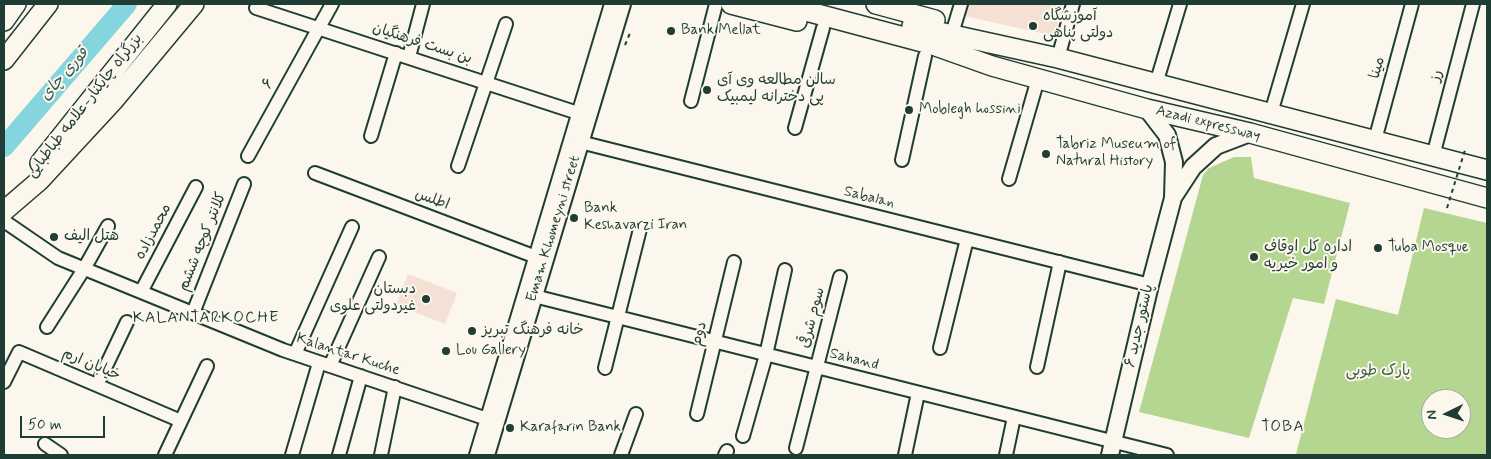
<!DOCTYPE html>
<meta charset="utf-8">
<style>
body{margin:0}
#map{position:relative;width:1491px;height:459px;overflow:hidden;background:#fbf7ec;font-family:Mynerve,sans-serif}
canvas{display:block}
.frame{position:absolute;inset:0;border:5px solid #1f3d34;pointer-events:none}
.north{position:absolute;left:1421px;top:389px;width:50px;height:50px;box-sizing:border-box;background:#fbf7ec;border:1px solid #a3ada2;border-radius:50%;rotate:266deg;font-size:14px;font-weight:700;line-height:20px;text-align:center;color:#1f3d34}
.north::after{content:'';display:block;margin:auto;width:18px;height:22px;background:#1f3d34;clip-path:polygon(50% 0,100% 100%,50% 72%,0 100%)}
.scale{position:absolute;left:20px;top:416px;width:85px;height:22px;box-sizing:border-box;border:2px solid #1f3d34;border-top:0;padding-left:6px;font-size:15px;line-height:18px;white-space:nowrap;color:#1f3d34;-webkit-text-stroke:4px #fbf7ec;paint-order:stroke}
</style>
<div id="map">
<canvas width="1491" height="459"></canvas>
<div class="frame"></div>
<div class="north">N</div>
<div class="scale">50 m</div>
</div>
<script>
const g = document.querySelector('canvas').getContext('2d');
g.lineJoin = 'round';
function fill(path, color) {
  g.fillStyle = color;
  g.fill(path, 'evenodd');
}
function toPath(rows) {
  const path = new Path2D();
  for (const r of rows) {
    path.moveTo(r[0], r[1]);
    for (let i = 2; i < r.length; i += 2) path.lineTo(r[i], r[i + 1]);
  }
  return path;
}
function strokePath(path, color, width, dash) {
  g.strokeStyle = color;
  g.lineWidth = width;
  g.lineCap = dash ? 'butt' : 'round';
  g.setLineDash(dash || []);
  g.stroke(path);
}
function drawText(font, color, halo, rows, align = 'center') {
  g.font = font + ' Mynerve,"Playpen Sans Arabic",sans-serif';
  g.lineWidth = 4;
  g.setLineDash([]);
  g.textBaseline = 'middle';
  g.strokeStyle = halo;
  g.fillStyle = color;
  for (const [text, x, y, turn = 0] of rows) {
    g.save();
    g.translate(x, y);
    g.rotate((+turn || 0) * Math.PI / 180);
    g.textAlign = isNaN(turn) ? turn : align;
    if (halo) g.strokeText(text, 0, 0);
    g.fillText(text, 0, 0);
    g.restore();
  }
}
const built = toPath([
 [967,4,1064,4,1054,36,964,16],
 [408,274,457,293,445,324,396,305]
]);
const green = toPath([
 [1234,157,1251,157,1254,178,1350,203,1324,304,1293,298,1249,438,1139,412,1203,175,1209,168],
 [1424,208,1487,223,1487,455,1296,454,1336,299,1398,315],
 [1431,399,1461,399,1461,429,1431,429]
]);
const river = toPath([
 [4,147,127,4]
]);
const path = toPath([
 [625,45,630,33]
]);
const minor = toPath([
 [256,8,584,115],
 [954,27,961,4],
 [409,57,423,4],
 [1058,58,1073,4],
 [1156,84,1180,4],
 [691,101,716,4],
 [1271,113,1303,4],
 [795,128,823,28],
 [371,136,396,53],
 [1375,140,1412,4],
 [580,142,1150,285],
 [248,156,332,4],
 [1433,156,1473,4],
 [902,160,925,56],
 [458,166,506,24],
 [315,173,544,260],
 [1009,179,1038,79],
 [4,221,58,258,283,350,496,422],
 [141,292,196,187],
 [534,296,1167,455],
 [193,313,244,184],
 [47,327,84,269,108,226],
 [940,348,967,239],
 [295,354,352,227],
 [330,366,379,257],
 [1037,367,1060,262],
 [605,368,640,229],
 [4,382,19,352,181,421],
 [97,385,127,322],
 [697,414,734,262],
 [743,436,766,355,785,270],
 [45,444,61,455],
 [796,448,840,277],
 [165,455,207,366],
 [292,455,319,363],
 [339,455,361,376],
 [381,455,395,387],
 [476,455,611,4],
 [621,455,636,414],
 [725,455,727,451],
 [905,455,918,393],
 [1006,455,1014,417]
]);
const major = toPath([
 [1174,196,1193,167,1216,146,1250,133],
 [486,455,622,4],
 [1110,455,1150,285,1173,198,1174,162,1167,135,1147,109]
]);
const highway = toPath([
 [731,4,797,21],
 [780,4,930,44,992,66,1147,109,1250,133,1487,198],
 [876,4,935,20],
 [4,21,16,4],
 [912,26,1058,58,1487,170],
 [4,60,48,4],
 [40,163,167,4],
 [4,211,39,181,114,100,194,4]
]);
const pathBridge = toPath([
 [1447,208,1465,150]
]);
const markers = [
 [1033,26,5,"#1f3d34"],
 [671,31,5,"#1f3d34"],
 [707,90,5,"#1f3d34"],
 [909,110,5,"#1f3d34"],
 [1046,154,5,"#1f3d34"],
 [574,218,5,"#1f3d34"],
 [54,237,5,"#1f3d34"],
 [1378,248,5,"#1f3d34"],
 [1254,257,5,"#1f3d34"],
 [426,299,5,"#1f3d34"],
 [472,331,5,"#1f3d34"],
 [446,351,5,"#1f3d34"],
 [510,428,5,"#1f3d34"]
];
const poiNames = [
 ["آموزشگاه",1043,17],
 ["دولتی پناهی",1043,34],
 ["Bank Mellat",681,31],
 ["سالن مطالعه وی آی",717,81],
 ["پی دخترانه لیمبیک",717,98],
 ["Moblegh hossini",919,110],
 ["Tabriz Museum of",1056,145],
 ["Natural History",1056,162],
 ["Bank",584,209],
 ["Keshavarzi Iran",584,226],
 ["هتل الیف",64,237],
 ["اداره کل اوقاف",1264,248],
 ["و امور خیریه",1264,265],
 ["Tuba Mosque",1388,248],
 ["دبستان",416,290,"right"],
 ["غیردولتی علوی",416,307,"right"],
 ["خانه فرهنگ تبریز",482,331],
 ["Lou Gallery",456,351],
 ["Karafarin Bank",520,428]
];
const streetNames = [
 ["بن بست فرهنگیان",422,44,18],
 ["مینا",1378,68,-75],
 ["رز",1437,76,-75],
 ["۶",269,84,-61],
 ["بزرگراه چایکنار-علامه طباطبایی",85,106,-52],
 ["Azadi expressway",1208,124,14],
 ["Sabalan",869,198,14],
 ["اطلس",432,200,20],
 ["Emam Khomeyni street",554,229,-73],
 ["محمدزاده",154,232,-62],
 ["کلانتر کوچه ششم",203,242,-68],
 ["سوم شرقی",813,318,-75],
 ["پاستور جدید ۶",1140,326,-77],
 ["دوم",700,334,-76],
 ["Kalantar Kuche",348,355,18],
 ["Sahand",854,360,14],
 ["خیابان ارم",91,365,23]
];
const parkNames = [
 ["پارک طوبی",1378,372]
];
const waterNames = [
 ["قوری چای",65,75,-49]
];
const neighbourhoodNames = [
 ["KALANTARKOCHE",206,319],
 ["TOBA",1283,428]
];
fill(built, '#f5e0d6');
fill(green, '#b5d690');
strokePath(river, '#84d5dd', 20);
strokePath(minor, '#1f3d34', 16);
strokePath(major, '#1f3d34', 20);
strokePath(highway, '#1f3d34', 22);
strokePath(path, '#1f3d34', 2, [4, 4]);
strokePath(minor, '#fbf7ec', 12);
strokePath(major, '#fbf7ec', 16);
strokePath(highway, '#fbf7ec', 19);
strokePath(pathBridge, '#1f3d34', 2, [4, 4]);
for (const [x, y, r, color] of markers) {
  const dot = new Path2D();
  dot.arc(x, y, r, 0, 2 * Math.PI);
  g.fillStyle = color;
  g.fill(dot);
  strokePath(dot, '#fbf7ec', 2);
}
drawText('15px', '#1f3d34', '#fbf7ec', poiNames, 'left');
drawText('15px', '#1f3d34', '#fbf7ec', streetNames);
drawText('15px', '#3d5c46', '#fbf7ec', parkNames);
drawText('italic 16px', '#335b56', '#fbf7ec', waterNames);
g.letterSpacing = '1px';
drawText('16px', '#1f3d34', '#fbf7ec', neighbourhoodNames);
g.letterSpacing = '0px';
</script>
